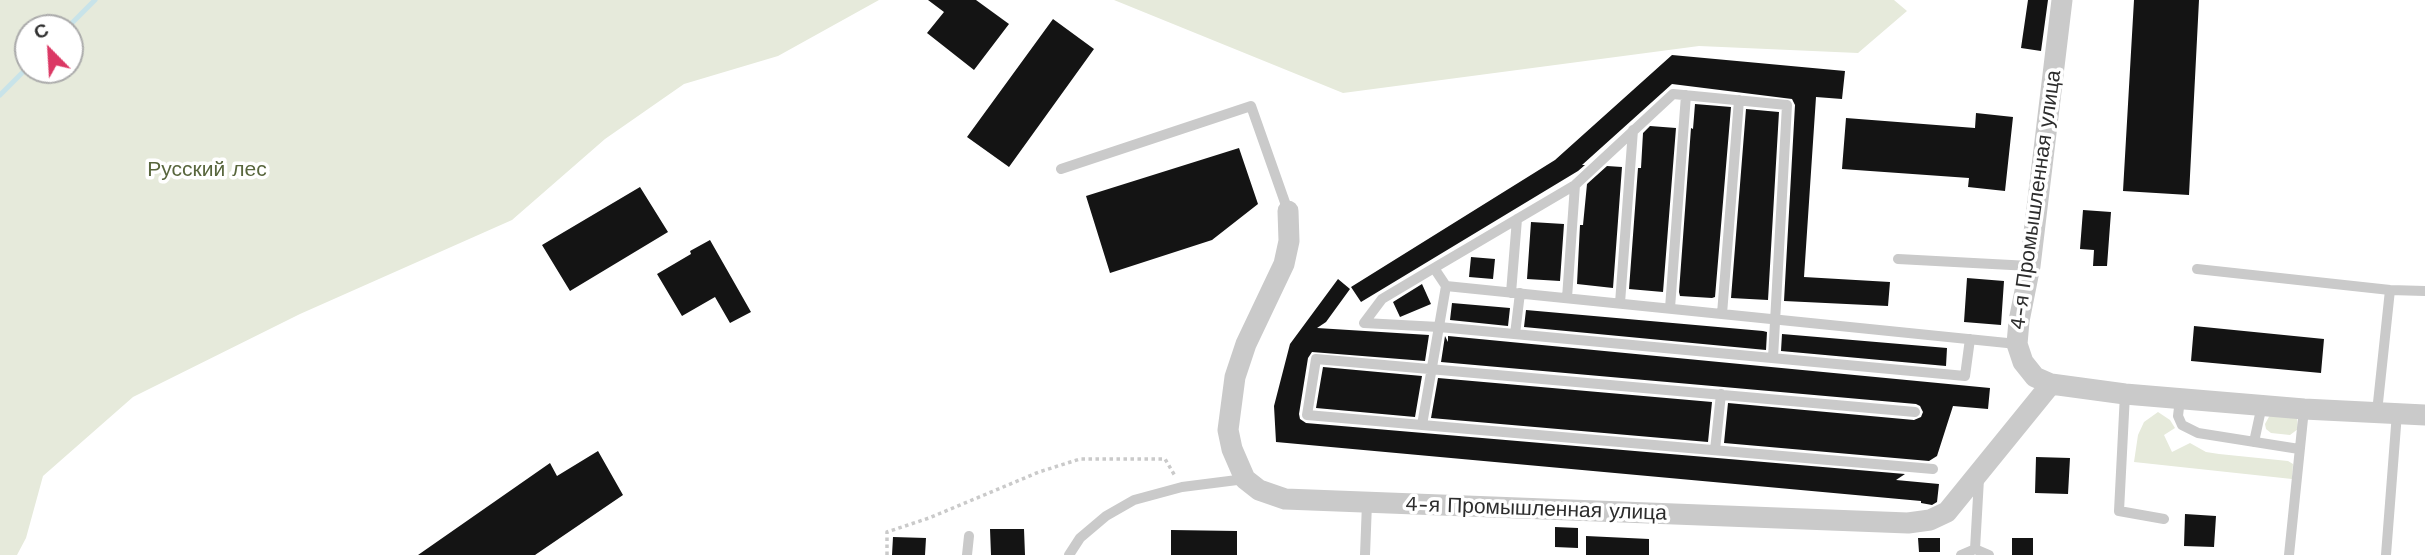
<!DOCTYPE html>
<meta charset="utf-8">
<style>
body{margin:0}
#map{position:relative;width:2425px;height:555px;overflow:hidden;background:#fff;font-family:"Work Sans",sans-serif}
canvas{display:block}
.north{position:absolute;left:14px;top:14px;width:70px;height:70px;box-sizing:border-box;background:#fff;border:2px solid #ababab;border-radius:50%;rotate:336deg;font-size:19px;font-weight:700;line-height:28px;text-align:center;color:#2d2d2d}
.north::after{content:'';display:block;margin:auto;width:24px;height:32px;background:#db3864;clip-path:polygon(50% 0,100% 100%,50% 72%,0 100%)}
</style>
<div id="map">
<canvas width="2425" height="555"></canvas>
<div class="north">С</div>
</div>
<script>
const g = document.querySelector('canvas').getContext('2d');
g.lineJoin = 'round';
function fill(path, color) {
  g.fillStyle = color;
  g.fill(path, 'evenodd');
}
function toPath(rows) {
  const path = new Path2D();
  for (const r of rows) {
    path.moveTo(r[0], r[1]);
    for (let i = 2; i < r.length; i += 2) path.lineTo(r[i], r[i + 1]);
  }
  return path;
}
function strokePath(path, color, width, dash) {
  g.strokeStyle = color;
  g.lineWidth = width;
  g.lineCap = dash ? 'butt' : 'round';
  g.setLineDash(dash || []);
  g.stroke(path);
}
function drawText(font, color, halo, rows, align = 'center') {
  g.font = font + ' "Work Sans",sans-serif';
  g.lineWidth = 7;
  g.setLineDash([]);
  g.textBaseline = 'middle';
  g.strokeStyle = halo;
  g.fillStyle = color;
  for (const [text, x, y, turn = 0] of rows) {
    g.save();
    g.translate(x, y);
    g.rotate((+turn || 0) * Math.PI / 180);
    g.textAlign = isNaN(turn) ? turn : align;
    if (halo) g.strokeText(text, 0, 0);
    g.fillText(text, 0, 0);
    g.restore();
  }
}
const green = toPath([
 [0,0,879,0,778,56,684,84,605,139,512,220,300,314,133,397,43,476,26,538,17,555,0,555],
 [28,28,70,28,70,70,28,70],
 [1114,0,1894,0,1907,11,1858,53,1699,46,1343,93],
 [2158,412,2170,420,2175,428,2164,435,2172,452,2190,443,2206,452,2219,454,2288,461,2293,464,2292,479,2134,462,2138,435,2144,422],
 [2270,415,2297,418,2298,429,2290,435,2271,433,2266,429,2265,424]
]);
const stream = toPath([
 [67,28,95,0],
 [0,95,28,67]
]);
const building = toPath([
 [928,0,976,0,1009,24,974,70,927,33,944,12],
 [2028,0,2048,0,2041,51,2021,48],
 [2134,0,2199,0,2189,195,2123,191],
 [1053,19,1094,49,1009,167,967,137],
 [1672,55,1845,71,1842,99,1816,97,1804,277,1890,282,1888,306,1784,301,1795,105,1792,99,1672,84,1582,165,1585,165,1578,171,1361,302,1351,287,1555,160],
 [1695,104,1731,107,1715,297,1712,298,1680,296,1679,292,1691,128,1693,129],
 [1746,109,1779,112,1768,300,1731,298],
 [1976,113,2013,117,2005,191,1968,187,1969,178,1842,169,1846,118,1975,128],
 [1650,126,1676,128,1663,292,1629,289,1638,168,1641,168,1643,133],
 [1239,148,1258,204,1212,240,1110,273,1086,196],
 [1607,166,1622,167,1613,288,1577,284,1580,225,1583,225,1587,184],
 [640,187,668,232,570,291,542,245],
 [2083,210,2111,212,2107,266,2093,266,2094,250,2080,249],
 [1531,222,1564,224,1560,281,1527,279],
 [710,240,751,312,730,323,715,297,682,316,657,274,691,254,690,251],
 [1471,257,1495,259,1493,279,1469,277],
 [1967,278,2004,281,2001,325,1964,322],
 [1338,279,1350,289,1326,322,1317,328,1429,335,1425,361,1312,352,1308,358,1299,414,1300,419,1306,423,1905,474,1896,480,1939,484,1937,502,1932,505,1921,503,1921,501,1276,442,1274,406,1290,344],
 [1422,284,1431,304,1400,317,1393,302],
 [1452,303,1510,308,1508,326,1450,320],
 [1526,310,1763,331,1767,332,1766,350,1524,327],
 [2194,326,2324,339,2321,373,2191,361],
 [1782,334,1947,348,1946,366,1781,351],
 [1445,336,1448,342,1448,336,1990,388,1988,409,1953,406,1937,456,1929,461,1724,443,1728,403,1914,420,1921,417,1923,412,1920,406,1916,404,1441,362],
 [1323,367,1422,376,1415,417,1316,408],
 [1438,378,1712,402,1708,442,1431,418],
 [598,451,623,495,535,555,418,555,550,463,557,476],
 [2036,457,2070,458,2068,494,2035,493],
 [2185,514,2216,516,2214,547,2184,546],
 [1555,527,1578,528,1578,548,1555,547],
 [990,529,1024,529,1025,555,991,555],
 [1171,530,1237,531,1237,555,1171,555],
 [1586,536,1649,539,1649,555,1586,555],
 [893,537,926,538,925,555,892,555],
 [1918,538,1940,538,1940,552,1919,552],
 [2012,538,2033,538,2033,555,2012,555]
]);
const path = toPath([
 [887,555,887,532,929,518,1039,472,1080,459,1165,459,1175,476]
]);
const lane = toPath([
 [1061,169,1251,106,1288,211],
 [1898,259,2030,266],
 [1434,268,1575,185,1673,94,1787,105,1773,358],
 [2197,269,2390,290,2425,291],
 [1446,286,1434,268,1382,299,1364,323,1439,327,1965,376,1970,339],
 [1511,293,1517,219],
 [1567,298,1575,185],
 [1620,303,1633,130],
 [1670,308,1686,95],
 [1722,314,1739,100],
 [1515,334,1520,293],
 [2125,394,2119,511,2164,519],
 [2180,399,2178,416,2182,425,2198,433,2299,449],
 [2377,412,2390,290],
 [1422,425,1307,415,1316,359,1915,412],
 [2254,442,2262,405],
 [1715,450,1721,394],
 [1933,469,1422,425,1446,286,2017,344],
 [1975,549,1979,479],
 [967,555,969,536],
 [1069,555,1080,538,1106,516,1134,500,1182,487,1245,479],
 [1365,555,1367,503],
 [1961,555,1975,549,1989,555],
 [2289,555,2304,409],
 [2386,555,2397,413]
]);
const street = toPath([
 [2062,0,2030,266,2019,321,2017,344,2023,362,2035,377,2051,384,2125,394,2304,409,2425,415],
 [1288,211,1289,241,1284,264,1246,344,1235,377,1228,430,1232,449,1245,479,1259,490,1285,499,1908,523,1930,520,1947,512,2051,384]
]);
const parkNames = [
 ["Русский лес",207,170]
];
const streetNames = [
 ["4-я Промышленная улица",2036,200,-82],
 ["4-я Промышленная улица",1536,509,2]
];
fill(green, '#e6eadb');
strokePath(stream, '#c8e3e9', 5);
fill(building, '#141414');
strokePath(path, '#cacaca', 3.5, [3.5, 3.5]);
strokePath(lane, '#cacaca', 10);
strokePath(street, '#cacaca', 21);
drawText('21px', '#58663d', '#fff', parkNames);
drawText('21px', '#2d2d2d', '#fff', streetNames);
</script>
